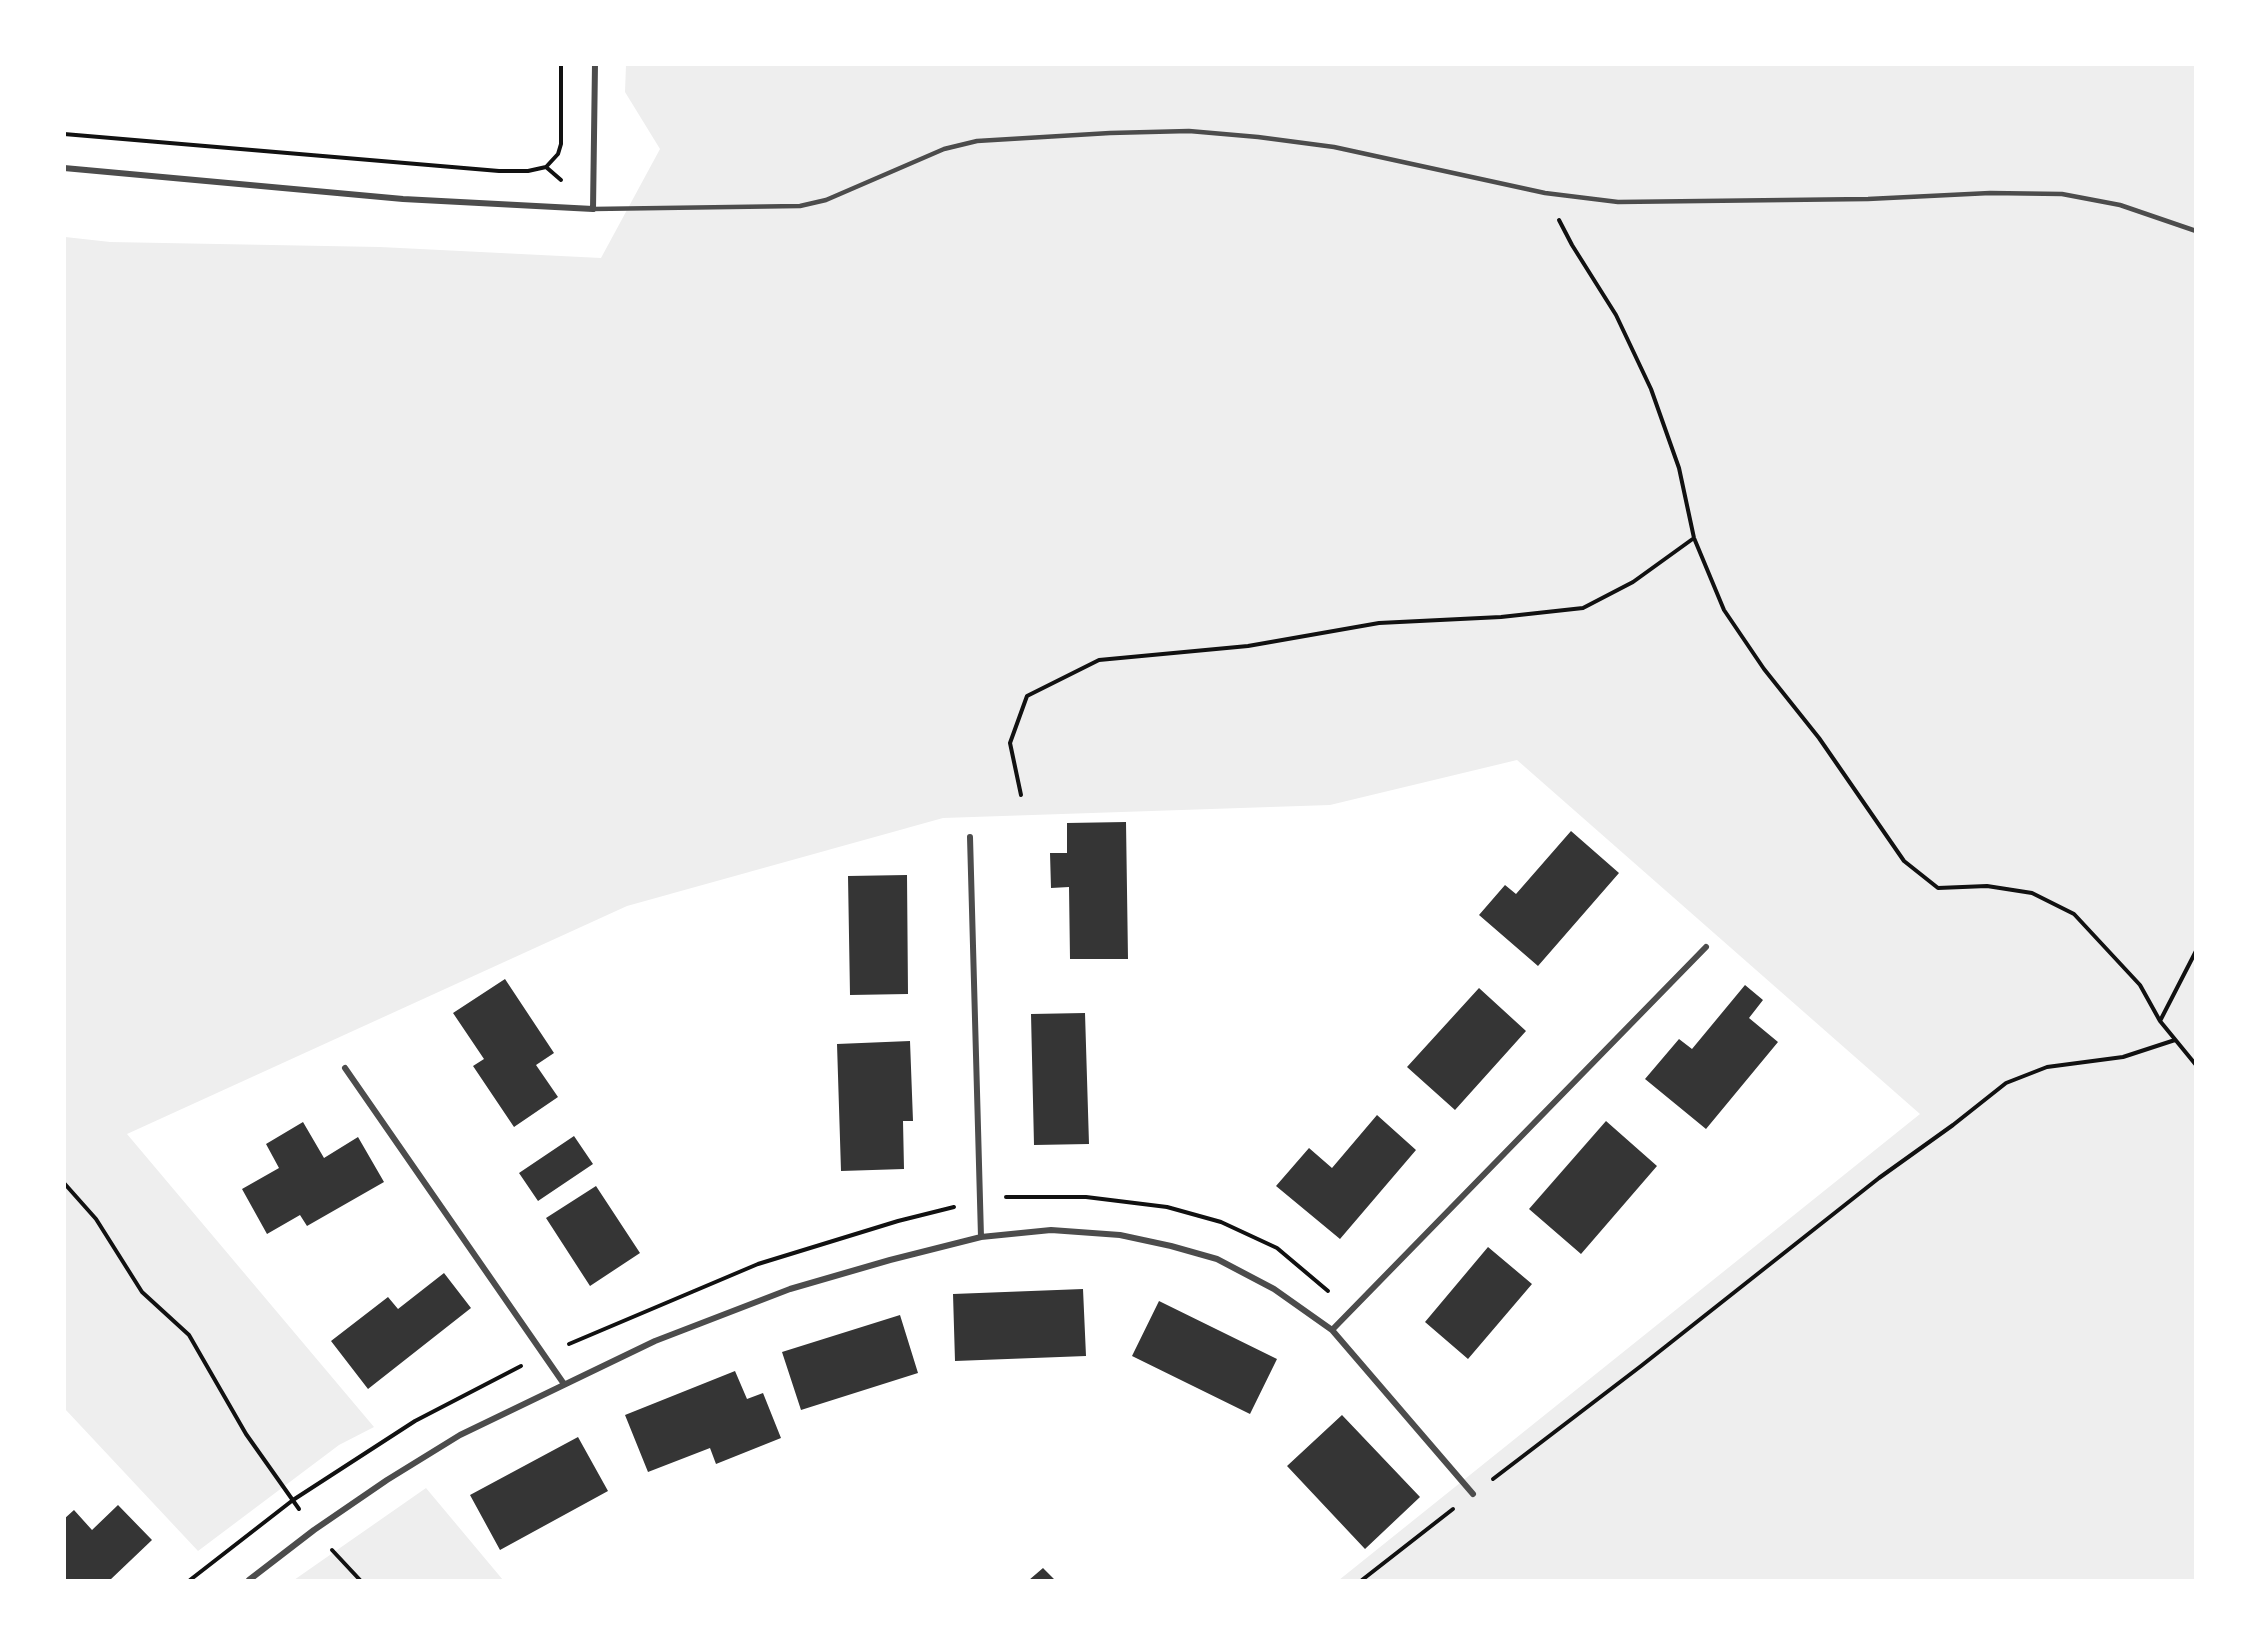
<!DOCTYPE html>
<style>
body{margin:0}
#map{position:relative;width:2260px;height:1645px;overflow:hidden;background:#fff;font-family:"PT Sans",sans-serif}
canvas{display:block}
.frame{position:absolute;inset:0;border:66px solid #fff;pointer-events:none}
</style>
<div id="map">
<canvas width="2260" height="1645"></canvas>
<div class="frame"></div>
</div>
<script>
const g = document.querySelector('canvas').getContext('2d');
g.lineJoin = 'round';
function fill(path, color) {
  g.fillStyle = color;
  g.fill(path, 'evenodd');
}
function toPath(rows) {
  const path = new Path2D();
  for (const r of rows) {
    path.moveTo(r[0], r[1]);
    for (let i = 2; i < r.length; i += 2) path.lineTo(r[i], r[i + 1]);
  }
  return path;
}
function strokePath(path, color, width, dash) {
  g.strokeStyle = color;
  g.lineWidth = width;
  g.lineCap = dash ? 'butt' : 'round';
  g.setLineDash(dash || []);
  g.stroke(path);
}
const green = toPath([
 [626,65,2195,65,2195,1580,1339,1580,1920,1114,1517,760,1330,805,943,818,627,906,127,1134,374,1427,339,1445,198,1551,65,1409,65,237,110,242,380,247,601,258,660,149,625,92],
 [426,1488,503,1580,294,1580]
]);
const building = toPath([
 [1126,822,1128,959,1070,959,1069,887,1051,888,1050,853,1067,853,1067,823],
 [1571,831,1619,873,1538,966,1479,915,1505,885,1516,894],
 [907,875,908,994,850,995,848,876],
 [505,979,554,1053,536,1065,558,1097,514,1127,473,1066,484,1059,453,1013],
 [1745,985,1763,1000,1749,1018,1778,1042,1706,1129,1645,1079,1679,1039,1692,1049],
 [1479,988,1526,1031,1455,1110,1407,1067],
 [1085,1013,1089,1144,1034,1145,1031,1014],
 [910,1041,913,1121,903,1121,904,1169,841,1171,837,1044],
 [1377,1115,1416,1150,1340,1239,1276,1186,1309,1148,1332,1168],
 [1606,1121,1657,1166,1581,1254,1529,1209],
 [303,1122,324,1158,358,1137,384,1182,307,1226,300,1215,267,1234,242,1189,279,1168,266,1144],
 [574,1136,593,1164,538,1201,519,1173],
 [596,1186,640,1253,590,1286,546,1218],
 [1488,1247,1532,1284,1468,1359,1425,1322],
 [444,1273,471,1308,368,1389,331,1341,388,1297,398,1309],
 [1083,1289,1086,1356,955,1361,953,1294],
 [1159,1301,1277,1359,1250,1414,1132,1356],
 [900,1315,918,1373,801,1410,782,1352],
 [735,1371,747,1399,763,1393,781,1438,716,1464,710,1448,648,1472,625,1415],
 [1342,1415,1420,1497,1365,1549,1287,1466],
 [578,1437,608,1491,500,1550,470,1495],
 [118,1505,152,1540,110,1580,64,1580,64,1519,74,1510,92,1530],
 [1043,1568,1055,1580,1029,1580]
]);
const path = toPath([
 [64,134,499,171,528,171,546,167,558,154,561,144,561,64],
 [546,167,561,180],
 [1559,220,1572,245,1616,315,1651,389,1679,468,1694,538,1724,610,1764,669,1819,738,1904,861,1938,888,1987,886,2032,893,2074,914,2140,985,2160,1021,2196,1065],
 [1021,795,1010,743,1027,696,1099,660,1248,646,1379,623,1501,617,1583,608,1633,582,1694,538],
 [2160,1021,2196,951],
 [64,1183,96,1219,142,1292,189,1335,246,1434,299,1509],
 [1006,1197,1086,1197,1167,1207,1221,1222,1277,1248,1328,1291],
 [569,1344,758,1264,898,1221,954,1207],
 [1493,1479,1641,1366,1879,1178,1953,1125,2006,1083,2047,1067,2123,1057,2175,1040],
 [332,1550,360,1580],
 [190,1580,293,1500,415,1421,521,1366],
 [1362,1580,1453,1509]
]);
const service = toPath([
 [593,209,800,206,826,200,944,149,977,141,1110,133,1189,131,1258,137,1334,147,1545,193,1618,202,1868,199,1990,193,2062,194,2120,205,2196,231]
]);
const minor = toPath([
 [64,168,403,199,593,209,595,64],
 [970,837,981,1237],
 [345,1068,564,1384],
 [1332,1330,1706,947],
 [249,1580,314,1530,387,1480,460,1435,655,1341,790,1289,890,1260,981,1237,1051,1230,1120,1235,1171,1246,1217,1259,1274,1289,1332,1330,1473,1494]
]);
fill(green, '#eee');
fill(building, '#353535');
strokePath(path, '#111', 4);
strokePath(service, '#4c4c4c', 4.5);
strokePath(minor, '#4c4c4c', 6);
</script>
